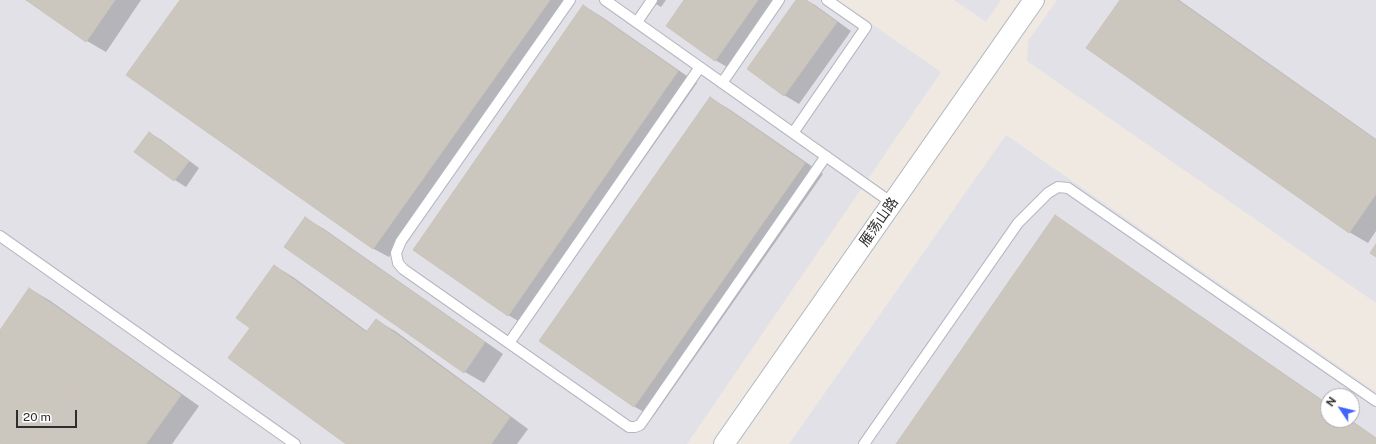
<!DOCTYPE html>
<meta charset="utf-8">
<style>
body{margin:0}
#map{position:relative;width:1376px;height:444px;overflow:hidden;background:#efe9e1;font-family:"Public Sans",sans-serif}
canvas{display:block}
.north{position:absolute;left:1320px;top:388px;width:40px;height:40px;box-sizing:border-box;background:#fff;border:1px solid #ababab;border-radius:50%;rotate:305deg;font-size:11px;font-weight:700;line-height:16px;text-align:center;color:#2e2e2e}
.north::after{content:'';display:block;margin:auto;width:14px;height:18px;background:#4264fb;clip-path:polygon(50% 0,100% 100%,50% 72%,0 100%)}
.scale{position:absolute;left:16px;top:410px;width:61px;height:18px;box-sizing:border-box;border:2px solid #2e2e2e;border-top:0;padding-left:5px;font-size:12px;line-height:14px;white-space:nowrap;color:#2e2e2e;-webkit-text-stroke:3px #fff;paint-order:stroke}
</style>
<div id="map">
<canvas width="1376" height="444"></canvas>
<div class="north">N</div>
<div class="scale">20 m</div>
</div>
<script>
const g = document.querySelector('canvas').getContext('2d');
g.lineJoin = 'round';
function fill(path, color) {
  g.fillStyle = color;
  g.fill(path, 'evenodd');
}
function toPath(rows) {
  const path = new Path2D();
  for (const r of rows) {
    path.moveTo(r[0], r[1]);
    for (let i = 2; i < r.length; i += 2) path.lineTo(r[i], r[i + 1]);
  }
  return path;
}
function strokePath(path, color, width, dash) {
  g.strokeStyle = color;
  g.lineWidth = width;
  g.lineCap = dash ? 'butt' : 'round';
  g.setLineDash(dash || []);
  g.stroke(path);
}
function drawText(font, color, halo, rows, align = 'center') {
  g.font = font + ' "Public Sans","Noto Sans SC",sans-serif';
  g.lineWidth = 4;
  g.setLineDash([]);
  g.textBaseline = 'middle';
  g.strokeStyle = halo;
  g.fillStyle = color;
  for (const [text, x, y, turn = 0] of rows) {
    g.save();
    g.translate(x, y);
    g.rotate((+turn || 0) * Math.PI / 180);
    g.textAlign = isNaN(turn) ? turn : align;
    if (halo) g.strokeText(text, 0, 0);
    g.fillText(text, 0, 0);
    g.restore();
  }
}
const industrial = toPath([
 [0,0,837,0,941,72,687,444,0,444],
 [954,0,1001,0,986,22],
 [1057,0,1376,0,1376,303,1027,61,1028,41],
 [1006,135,1376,392,1376,444,789,444],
 [1328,396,1352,396,1352,420,1328,420]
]);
const shadow = toPath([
 [27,0,141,0,106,52,87,41],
 [181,0,571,0,389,257,374,249,128,75],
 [649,0,666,0,661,7],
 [685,0,784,0,734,71,715,60],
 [797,0,806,0,815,5,851,31,799,104,784,95],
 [1121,0,1179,0,1376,139,1376,231,1368,243,1349,232],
 [584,6,602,17,697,83,527,326,508,315],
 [710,98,729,109,823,174,653,417,635,407,541,341],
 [149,133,160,139,199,168,186,187,175,180,136,152],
 [305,218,324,229,503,354,484,383,465,372,285,246],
 [1070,226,1328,404,1328,420,1351,420,1376,438,1376,444,897,444],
 [275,266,293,277,368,332,376,320,395,331,528,429,517,444,348,444,251,328],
 [30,289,49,300,199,406,172,444,4,444,0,441,0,332]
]);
const building = toPath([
 [26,0,115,0,86,42,26,0],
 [180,0,550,0,373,249,126,75,180,0],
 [684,0,758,0,715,61,666,26,684,0],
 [796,0,806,0,837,22,784,96,747,69,796,0],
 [1120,0,1177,0,1376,140,1376,194,1349,233,1086,48,1120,0],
 [583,5,678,71,508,316,413,250,583,5],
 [710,97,805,163,634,407,539,341,710,97],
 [149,132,189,161,174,181,134,152,149,132],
 [1055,215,1328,405,1328,420,1350,420,1376,438,1376,444,896,444,1055,215],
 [305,217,485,342,464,373,284,247,305,217],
 [1376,244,1376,257,1370,253,1376,244],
 [274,265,366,332,376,319,510,417,491,444,346,444,228,358,250,328,236,318,274,265],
 [29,288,104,340,32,444,2,444,0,443,0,330,29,288],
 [104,340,146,370,93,444,32,444,104,340],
 [146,370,181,395,146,444,93,444,146,370]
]);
const lane = toPath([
 [570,0,401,241,396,253,398,263,403,269,629,427,635,427,640,425,826,156],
 [605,0,892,203],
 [637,22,652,0],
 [722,83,779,0],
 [793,133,866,27,827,0],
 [0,236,295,444],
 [509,343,700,67],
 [864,444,1018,223,1048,193,1058,187,1068,188,1376,401]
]);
const street = toPath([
 [724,444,1034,0]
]);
const streetNames = [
 ["雁荡山路",879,222,-55]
];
fill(industrial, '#e3e1e8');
fill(shadow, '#0003');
fill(building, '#cbc7bf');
strokePath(building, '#cbc5ba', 1);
strokePath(lane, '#b4b7c1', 12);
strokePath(street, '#b4b7c1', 22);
strokePath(lane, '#fff', 10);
strokePath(street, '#fff', 20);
drawText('14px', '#2e2e2e', '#fff', streetNames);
</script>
